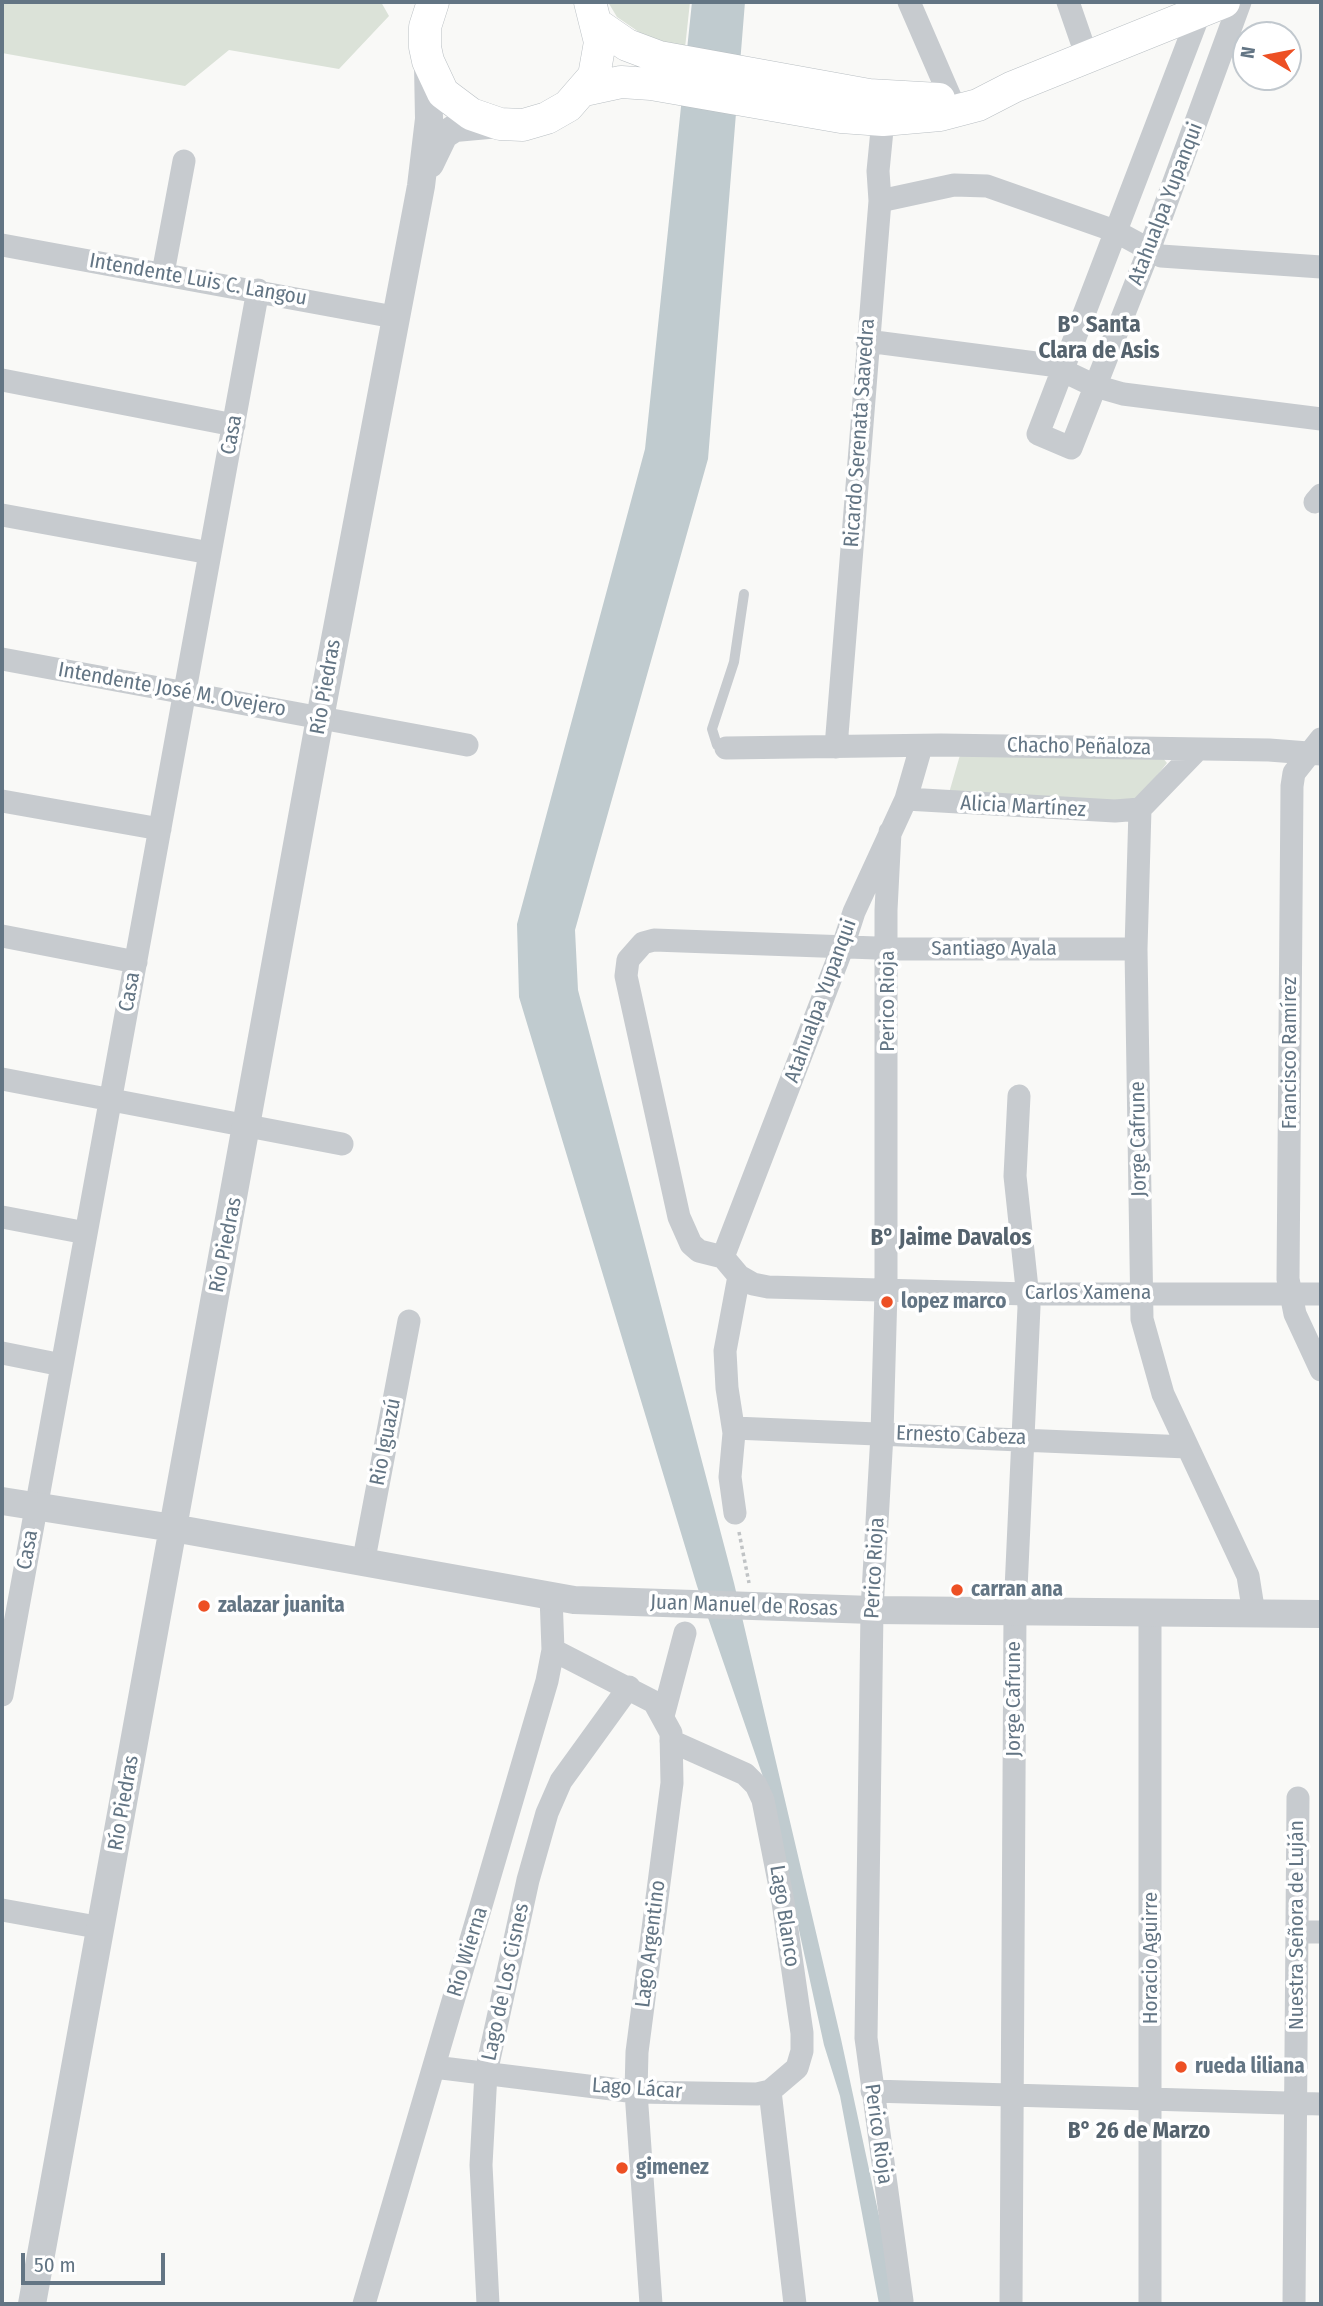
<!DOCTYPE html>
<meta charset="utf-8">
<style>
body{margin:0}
#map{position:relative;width:1323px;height:2306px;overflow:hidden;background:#f9f9f7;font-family:"Fira Sans Condensed",sans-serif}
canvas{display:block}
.frame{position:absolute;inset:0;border:4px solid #637584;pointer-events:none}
.north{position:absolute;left:1232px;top:21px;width:70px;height:70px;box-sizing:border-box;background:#fff;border:2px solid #c1c8ce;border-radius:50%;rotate:280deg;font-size:19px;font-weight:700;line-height:28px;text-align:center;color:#637584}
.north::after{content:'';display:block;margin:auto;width:24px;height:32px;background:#ed5024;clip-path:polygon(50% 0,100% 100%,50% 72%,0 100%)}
.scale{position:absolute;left:21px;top:2253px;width:144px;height:32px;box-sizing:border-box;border:4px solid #637584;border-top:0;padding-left:9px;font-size:21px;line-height:24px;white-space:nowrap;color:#637584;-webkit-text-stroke:5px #fff;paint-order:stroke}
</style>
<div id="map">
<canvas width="1323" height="2306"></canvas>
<div class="frame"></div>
<div class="north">N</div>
<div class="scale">50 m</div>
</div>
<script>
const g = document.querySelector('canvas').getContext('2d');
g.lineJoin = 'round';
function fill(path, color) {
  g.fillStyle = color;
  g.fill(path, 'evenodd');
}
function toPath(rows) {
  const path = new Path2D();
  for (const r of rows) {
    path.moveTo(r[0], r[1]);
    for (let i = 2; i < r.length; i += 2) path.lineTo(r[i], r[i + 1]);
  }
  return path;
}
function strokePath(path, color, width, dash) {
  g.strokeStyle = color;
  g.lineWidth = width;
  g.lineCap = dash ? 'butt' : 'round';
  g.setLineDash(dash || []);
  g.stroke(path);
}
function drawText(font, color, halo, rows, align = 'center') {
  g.font = font + ' "Fira Sans Condensed",sans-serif';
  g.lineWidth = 7;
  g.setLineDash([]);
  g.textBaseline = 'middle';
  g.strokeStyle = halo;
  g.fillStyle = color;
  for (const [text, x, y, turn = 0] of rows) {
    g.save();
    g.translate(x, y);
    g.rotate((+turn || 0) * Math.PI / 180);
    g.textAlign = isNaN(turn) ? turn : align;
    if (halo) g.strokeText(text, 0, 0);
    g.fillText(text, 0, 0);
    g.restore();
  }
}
const green = toPath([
 [2,2,381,2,389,16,339,69,229,50,185,86,2,53],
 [608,2,690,2,685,48,655,43,617,17],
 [960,755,1162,757,1167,763,1141,796,1127,803,949,793]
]);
const water = toPath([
 [692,2,745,2,708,459,575,930,578,990,734,1583,841,2039,898,2304,879,2304,840,2096,824,2045,770,1797,697,1586,519,997,517,924,645,449]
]);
const path = toPath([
 [739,1532,749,1583]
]);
const service = toPath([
 [726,748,717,745,712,729,734,662,744,594]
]);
const minor = toPath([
 [909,2,951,99],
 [1068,2,1087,57],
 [1203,4,1038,434,1071,448,1149,250,1240,2],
 [880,201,954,185,987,186,1115,231,1161,256,1321,267],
 [2,245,394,317],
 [163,273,184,161],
 [867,341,1051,365,1095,386,1123,394,1321,419],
 [2,380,234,425],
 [1315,502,1321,495],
 [2,515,210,553],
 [2,659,467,745],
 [1321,739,1294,773,1292,786,1288,1279,1295,1314,1321,1370],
 [836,747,880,201,878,171,883,120],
 [726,748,941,745,1269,750,1321,754],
 [1198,749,1140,809,1136,949,1142,1319,1163,1394,1248,1576,1254,1614],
 [906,799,1115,811,1140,809],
 [2,801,160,829],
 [890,832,886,910,886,1291,882,1434,872,1610,866,2038,902,2301],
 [2,936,136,962],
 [1136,949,904,949,654,940,643,943,628,960,626,976,679,1217,691,1244,699,1251,723,1257,739,1276,753,1284,768,1287,1028,1294,1321,1294],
 [2,1079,342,1144],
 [2,1217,86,1233],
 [723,1257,843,946,854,912,906,799,921,747],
 [2,1353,62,1365],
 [734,1428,1187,1447],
 [735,1513,730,1477,734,1433,727,1388,725,1351,739,1276],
 [363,1564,409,1321],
 [553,1650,654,1702,671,1733,672,1783,637,2052,636,2092,651,2304],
 [2,1695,258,290],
 [663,1716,685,1633],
 [2,1910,102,1928],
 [1296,1932,1321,1932],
 [434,2067,636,2092,757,2094,770,2091,797,2068,802,2051,802,2033,783,1902,763,1800,756,1785,745,1774,671,1741],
 [770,2091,795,2304],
 [872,2091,1321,2104],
 [364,2304,547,1681,553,1650,551,1596],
 [488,2304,481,2165,486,2073,528,1880,547,1813,561,1781,629,1687],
 [1011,2304,1015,1611,1029,1307,1015,1176,1019,1096],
 [1150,2304,1150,1612],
 [1294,2304,1298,1798]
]);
const tertiary = toPath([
 [430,164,444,135,455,128,499,124],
 [2,1501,173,1528,574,1600,872,1610,1321,1614],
 [32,2304,320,718,421,186,429,119,428,65]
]);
const secondary = toPath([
 [433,2,425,27,425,47,428,61,443,93,471,114,500,124,523,125,547,118,568,106,594,76,600,42,590,2],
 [598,25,627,45,659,57,869,95,939,99],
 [584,90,621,82,651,84,841,117,883,120,940,115,978,105,1013,87,1224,2]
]);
const markers = [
 [887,1302,7,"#ed5024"],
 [957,1590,7,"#ed5024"],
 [204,1606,7,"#ed5024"],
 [1181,2067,7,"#ed5024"],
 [622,2168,7,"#ed5024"]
];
const streetNames = [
 ["Atahualpa Yupanqui",1166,204,-69],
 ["Intendente Luis C. Langou",198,280,10],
 ["Ricardo Serenata Saavedra",860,433,-86],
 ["Casa",232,435,-80],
 ["Río Piedras",326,687,-80],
 ["Intendente José M. Ovejero",172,690,10],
 ["Chacho Peñaloza",1079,747,1],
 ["Alicia Martínez",1023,807,3],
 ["Santiago Ayala",994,949],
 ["Casa",130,992,-80],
 ["Atahualpa Yupanqui",821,1001,-70],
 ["Perico Rioja",888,1001,-90],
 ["Francisco Ramírez",1290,1053,-90],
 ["Jorge Cafrune",1139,1139,-91],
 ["Río Piedras",226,1245,-79],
 ["Carlos Xamena",1088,1293],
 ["Ernesto Cabeza",961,1436,2],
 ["Rio Iguazú",386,1442,-79],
 ["Casa",28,1550,-80],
 ["Perico Rioja",875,1568,-87],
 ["Juan Manuel de Rosas",744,1606,2],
 ["Jorge Cafrune",1014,1699,-90],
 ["Río Piedras",124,1803,-80],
 ["Lago Blanco",784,1916,81],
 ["Nuestra Señora de Luján",1297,1925,-90],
 ["Lago Argentino",651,1944,-83],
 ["Río Wierna",468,1952,-73],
 ["Horacio Aguirre",1151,1958,-90],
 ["Lago de Los Cisnes",506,1982,-78],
 ["Lago Lácar",637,2089,4],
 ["Perico Rioja",878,2134,82]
];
const poiNames = [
 ["lopez marco",901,1302],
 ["carran ana",971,1590],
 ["zalazar juanita",218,1606],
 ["rueda liliana",1195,2067],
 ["gimenez",636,2168]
];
const neighbourhoodNames = [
 ["B° Santa",1099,326],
 ["Clara de Asis",1099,352],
 ["B° Jaime Davalos",951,1239],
 ["B° 26 de Marzo",1139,2132]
];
fill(green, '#dbe2d8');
fill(water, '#c0cbcf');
strokePath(secondary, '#b9bfc3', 33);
strokePath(path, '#c0c3c5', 3.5, [3.5, 3.5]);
strokePath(service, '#c7cbcf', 10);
strokePath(minor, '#c7cbcf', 23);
strokePath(tertiary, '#c7cbcf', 28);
strokePath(secondary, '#fff', 32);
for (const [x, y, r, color] of markers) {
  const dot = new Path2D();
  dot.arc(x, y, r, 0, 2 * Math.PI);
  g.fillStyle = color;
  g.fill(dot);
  strokePath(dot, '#fff', 2.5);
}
drawText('21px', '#637584', '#fff', streetNames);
drawText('bold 21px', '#637584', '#fff', poiNames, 'left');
drawText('bold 23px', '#55636e', '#fff', neighbourhoodNames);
</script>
